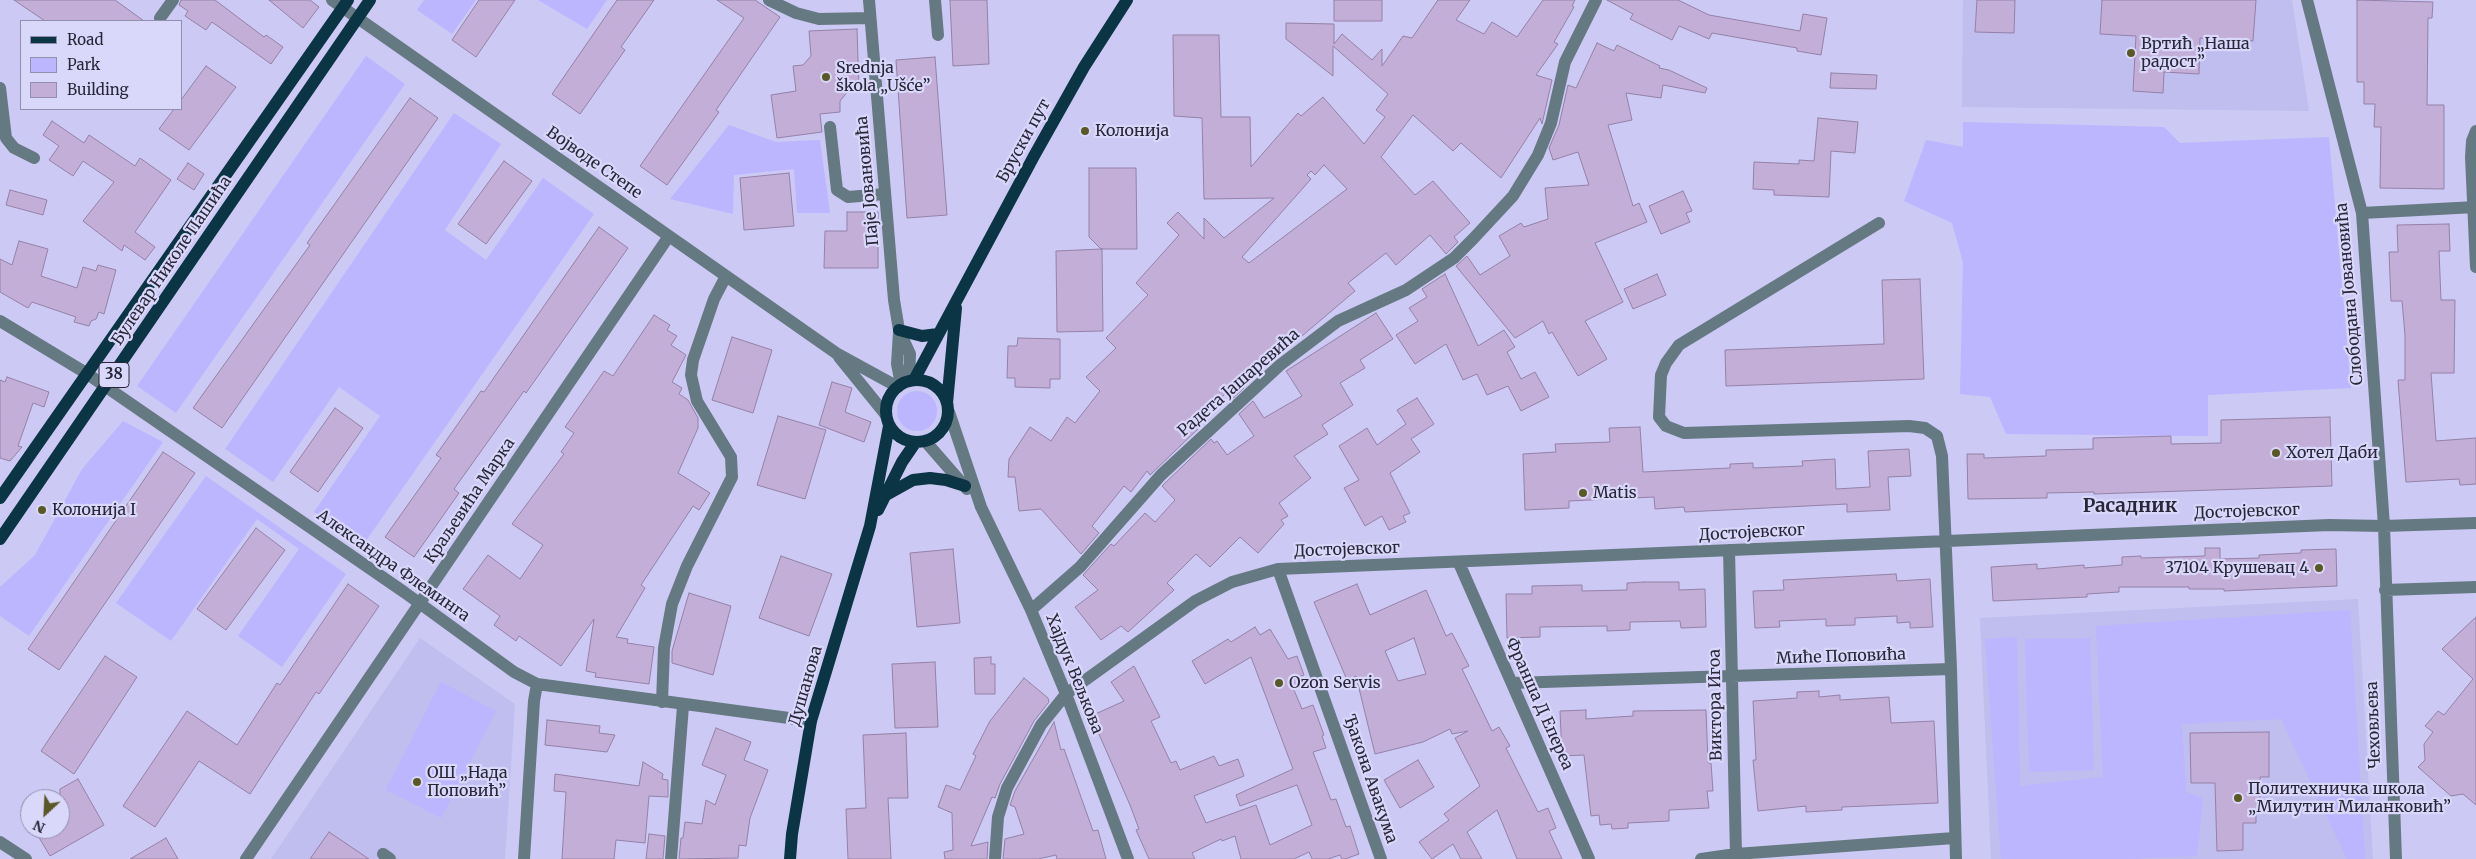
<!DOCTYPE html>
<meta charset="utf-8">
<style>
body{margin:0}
#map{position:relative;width:2476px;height:859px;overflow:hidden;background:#ccc9f5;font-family:Merriweather,serif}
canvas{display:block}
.legend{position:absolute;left:20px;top:20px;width:162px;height:90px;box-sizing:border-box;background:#d9d7fa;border:1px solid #9290ac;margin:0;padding:6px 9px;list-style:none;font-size:15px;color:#282637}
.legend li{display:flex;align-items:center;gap:10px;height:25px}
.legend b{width:25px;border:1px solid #9290ac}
.north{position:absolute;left:20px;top:789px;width:50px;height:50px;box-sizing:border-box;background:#d9d7fa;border:1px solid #9290ac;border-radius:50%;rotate:205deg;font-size:14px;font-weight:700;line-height:20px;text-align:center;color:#282637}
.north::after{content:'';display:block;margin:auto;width:18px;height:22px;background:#5a5926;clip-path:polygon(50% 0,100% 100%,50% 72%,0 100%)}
</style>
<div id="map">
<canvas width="2476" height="859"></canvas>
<ul class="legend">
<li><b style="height:6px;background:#0b3444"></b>Road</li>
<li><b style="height:14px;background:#bcb5ff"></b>Park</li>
<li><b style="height:14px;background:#c3aed7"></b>Building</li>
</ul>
<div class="north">N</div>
</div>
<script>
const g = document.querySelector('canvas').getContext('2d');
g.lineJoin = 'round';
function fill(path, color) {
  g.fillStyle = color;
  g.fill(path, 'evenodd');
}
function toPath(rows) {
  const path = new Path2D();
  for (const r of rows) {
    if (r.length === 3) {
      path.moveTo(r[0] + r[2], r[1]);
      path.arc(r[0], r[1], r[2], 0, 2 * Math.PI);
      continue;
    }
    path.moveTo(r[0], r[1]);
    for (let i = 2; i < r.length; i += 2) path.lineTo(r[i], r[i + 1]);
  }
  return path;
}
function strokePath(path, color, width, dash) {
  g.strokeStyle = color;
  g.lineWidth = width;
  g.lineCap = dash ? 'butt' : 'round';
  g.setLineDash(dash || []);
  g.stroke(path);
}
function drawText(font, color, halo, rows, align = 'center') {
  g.font = font + ' Merriweather,serif';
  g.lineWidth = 4.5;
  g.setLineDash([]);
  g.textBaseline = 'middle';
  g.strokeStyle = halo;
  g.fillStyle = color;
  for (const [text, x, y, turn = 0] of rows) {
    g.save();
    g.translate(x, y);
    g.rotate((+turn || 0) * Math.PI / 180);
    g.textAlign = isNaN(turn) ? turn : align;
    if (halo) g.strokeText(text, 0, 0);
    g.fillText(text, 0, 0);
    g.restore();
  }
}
const built = toPath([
 [1963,0,2292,0,2309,111,1962,107],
 [2358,599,2373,859,1991,859,1980,618],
 [420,638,515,704,505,859,271,859]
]);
const green = toPath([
 [424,0,476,0,452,34,417,10],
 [538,0,607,0,587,29],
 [366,56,405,84,176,413,137,386],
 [454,113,501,144,445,230,486,260,543,178,594,214,363,545,314,512,380,416,339,387,273,482,225,449],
 [1963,122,2164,127,2180,143,2329,137,2351,388,2208,395,2208,436,2006,434,1990,397,1960,394,1963,262,1952,223,1904,201,1926,140,1963,147],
 [729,125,776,142,820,140,830,213,797,213,794,169,734,175,733,214,670,199],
 [917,411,20],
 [123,421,163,442,29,636,0,616,0,587,35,555,82,469],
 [206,476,346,574,282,667,238,636,299,549,257,519,171,641,116,603],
 [2350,610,2365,859,2347,859,2281,719,2182,724,2186,792,2203,798,2197,856,2123,859,2001,859,1985,639,2017,637,2020,786,2103,777,2096,626],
 [2090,638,2094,770,2029,772,2025,639],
 [441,682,496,711,441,818,386,790]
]);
const building = toPath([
 [14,0,115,0,144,21,45,21,14,0],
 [181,0,215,0,264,37,266,35,283,47,271,64,212,22,206,30,185,16,188,11,179,5,181,0],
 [269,0,310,0,319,7,303,28,269,0],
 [479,0,515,0,476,57,452,40,479,0],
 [617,0,654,0,621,47,625,50,580,114,552,94,617,0],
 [717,0,755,0,780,17,716,110,719,112,667,185,640,166,744,18,717,0],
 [950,0,987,0,989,64,953,66,950,0],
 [1334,0,1382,0,1382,21,1334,21,1334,0],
 [1438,0,1470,0,1456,20,1484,34,1492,22,1517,37,1543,0,1575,0,1572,6,1574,7,1554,42,1558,44,1536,75,1552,80,1542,124,1540,118,1501,178,1461,143,1453,151,1413,115,1381,157,1415,195,1433,181,1470,223,1454,237,1458,242,1446,254,1430,235,1396,265,1386,253,1348,283,1355,291,1276,358,1275,356,1272,359,1267,353,1239,380,1244,388,1230,401,1225,394,1195,422,1200,427,1150,475,1147,471,1131,492,1124,486,1092,526,1099,533,1081,554,1041,509,1019,511,1015,477,1008,477,1009,459,1030,427,1051,441,1067,417,1075,423,1100,391,1086,377,1116,348,1106,338,1148,295,1136,283,1179,235,1167,223,1178,212,1204,239,1204,218,1224,238,1274,198,1204,199,1202,118,1174,116,1173,35,1219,35,1221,117,1250,117,1251,167,1298,113,1301,116,1323,97,1364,144,1385,117,1376,110,1388,94,1333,46,1333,76,1286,39,1286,23,1334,24,1334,44,1342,34,1372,60,1382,49,1382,66,1403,36,1412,38,1438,0],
 [1324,165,1347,189,1249,263,1242,257,1311,179,1307,175,1311,171,1315,175,1324,165],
 [1607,0,1678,0,1709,15,1800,31,1803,14,1827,18,1821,55,1797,51,1797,48,1712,33,1709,39,1679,26,1672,40,1630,19,1633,14,1607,0],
 [1977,0,2015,0,2014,33,1975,32,1977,0],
 [2102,0,2256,0,2253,41,2200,38,2199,74,2164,72,2163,93,2133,91,2136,36,2100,34,2102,0],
 [2357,0,2433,2,2432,18,2428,18,2427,105,2444,105,2444,189,2380,188,2381,127,2374,127,2375,104,2364,104,2364,82,2357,82,2357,0],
 [857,29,859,90,849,90,840,101,840,112,820,114,822,132,777,138,771,95,796,91,793,66,803,65,811,56,809,31,857,29],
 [1597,43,1614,51,1617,45,1660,66,1659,68,1669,70,1707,88,1705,93,1663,85,1661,98,1626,93,1632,120,1608,125,1633,206,1639,203,1647,222,1595,243,1623,302,1585,321,1607,359,1578,376,1552,332,1549,334,1543,321,1515,338,1456,266,1467,256,1480,275,1510,256,1499,236,1521,223,1524,227,1548,219,1545,188,1589,185,1578,152,1553,160,1549,148,1559,125,1568,85,1576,88,1597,43],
 [935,57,947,215,907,218,896,60,935,57],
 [206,66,236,87,189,150,159,129,174,109,181,109,181,100,206,66],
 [1831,73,1877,75,1876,89,1830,88,1831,73],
 [410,98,438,118,222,428,193,408,310,245,307,243,410,98],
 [1818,118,1858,122,1855,153,1831,151,1829,197,1774,195,1774,190,1753,189,1754,162,1799,164,1799,160,1814,161,1818,118],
 [52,121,84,143,89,135,135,166,140,158,171,180,135,232,155,247,145,260,124,245,122,251,83,221,114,182,83,161,73,176,49,160,59,146,43,135,52,121],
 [504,161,532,181,486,244,458,224,504,161],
 [188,163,204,174,194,190,177,179,188,163],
 [1089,168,1136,168,1137,249,1101,249,1089,237,1089,168],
 [789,173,794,226,744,230,740,178,789,173],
 [10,190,47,200,43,215,6,205,10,190],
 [1683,191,1692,211,1686,213,1690,222,1661,234,1649,206,1683,191],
 [847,212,878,212,878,268,824,268,825,231,847,231,847,212],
 [2449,224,2450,251,2439,251,2441,300,2455,300,2454,373,2431,373,2436,441,2476,438,2476,484,2460,485,2459,479,2406,482,2398,380,2405,380,2405,335,2402,301,2391,301,2389,252,2398,252,2397,225,2449,224],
 [599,227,628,248,526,393,524,391,454,489,459,493,414,557,385,537,441,458,436,455,481,391,484,392,599,227],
 [19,241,48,249,41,276,77,288,83,267,96,271,98,265,116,270,104,314,99,312,96,319,91,321,89,326,74,322,76,317,32,302,28,308,0,292,0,259,12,265,19,241],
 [1102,249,1103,331,1057,332,1056,251,1102,249],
 [1445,274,1478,346,1504,330,1515,347,1507,352,1521,379,1535,372,1549,397,1521,411,1508,386,1487,395,1477,374,1463,380,1446,344,1415,364,1396,335,1418,321,1409,308,1427,297,1422,289,1445,274],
 [1657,274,1666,295,1633,309,1624,289,1657,274],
 [1920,279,1924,379,1726,386,1725,350,1884,344,1882,280,1920,279],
 [1376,313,1393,339,1360,360,1365,368,1340,383,1353,405,1322,425,1328,434,1294,456,1311,478,1279,503,1288,516,1281,520,1284,524,1258,553,1240,537,1210,567,1196,554,1167,583,1174,590,1128,632,1121,626,1101,640,1075,607,1098,590,1083,575,1111,544,1114,546,1145,513,1155,522,1175,500,1162,486,1211,439,1214,443,1217,441,1227,455,1254,436,1239,414,1253,401,1264,418,1302,396,1286,371,1376,313],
 [654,315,670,325,667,330,677,336,671,345,686,355,672,382,682,388,679,394,688,400,698,418,698,428,678,473,710,493,699,510,693,506,641,585,645,588,616,637,628,639,627,643,654,647,649,684,595,677,596,673,586,671,594,619,561,666,519,636,516,641,494,625,500,616,463,589,488,555,520,579,543,545,512,524,564,454,561,452,574,433,565,427,604,371,613,376,654,315],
 [732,337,772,350,753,413,712,400,732,337],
 [1018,338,1060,339,1060,379,1050,379,1050,388,1015,387,1015,378,1007,378,1008,346,1017,346,1018,338],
 [7,377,49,392,44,407,33,403,18,446,22,447,10,461,0,458,0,380,5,382,7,377],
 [832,382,852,388,845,412,871,422,864,442,819,425,832,382],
 [1417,398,1434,424,1411,439,1420,452,1390,473,1410,513,1403,516,1406,522,1389,530,1382,516,1365,526,1344,488,1359,480,1339,446,1367,428,1377,445,1406,424,1397,410,1417,398],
 [335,408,363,428,318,492,290,472,335,408],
 [778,416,826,430,805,499,757,485,778,416],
 [2330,417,2332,486,2094,494,2094,492,2047,493,2047,498,1968,499,1967,454,1984,454,1984,458,2046,456,2046,450,2093,449,2093,438,2171,436,2171,444,2221,443,2221,420,2330,417],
 [1640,427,1643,472,1730,468,1730,464,1753,463,1753,468,1803,466,1802,461,1835,459,1836,489,1870,487,1868,451,1909,449,1911,476,1888,477,1890,510,1847,512,1847,504,1685,512,1684,507,1655,509,1654,497,1569,501,1569,508,1525,510,1523,454,1556,452,1555,444,1610,442,1609,428,1640,427],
 [163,452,195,473,59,670,28,649,163,452],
 [256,528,285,550,226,630,197,609,256,528],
 [2205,548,2220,548,2220,559,2259,558,2259,555,2301,553,2301,550,2336,549,2337,586,2224,591,2224,589,2189,589,2189,587,2119,587,2119,592,2087,594,2087,597,1993,601,1991,567,2037,564,2037,569,2084,565,2084,568,2122,565,2122,557,2141,556,2141,558,2205,556,2205,548],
 [953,549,960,623,917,627,910,553,953,549],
 [781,556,832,574,809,636,759,618,781,556],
 [1896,574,1897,581,1930,579,1933,627,1910,628,1910,622,1897,623,1897,616,1855,618,1855,625,1826,626,1826,619,1779,621,1780,627,1755,628,1753,591,1784,590,1783,580,1896,574],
 [1644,582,1679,582,1679,590,1705,589,1706,627,1681,628,1680,621,1630,622,1630,630,1607,631,1607,626,1540,627,1540,637,1507,638,1506,594,1532,594,1532,586,1582,585,1582,591,1627,590,1627,583,1644,582],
 [348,584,379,606,319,694,316,692,250,794,199,761,155,827,123,806,187,711,237,745,277,683,280,685,348,584],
 [1357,584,1370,615,1426,590,1446,636,1452,633,1469,666,1462,669,1492,731,1499,727,1510,746,1506,748,1538,812,1548,808,1556,828,1549,831,1562,859,1517,859,1497,810,1467,832,1482,859,1461,859,1453,844,1432,859,1419,842,1449,820,1444,814,1480,786,1455,738,1468,731,1452,734,1450,729,1423,742,1375,754,1356,676,1347,680,1314,602,1357,584],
 [1414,638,1426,674,1398,681,1385,651,1414,638],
 [689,593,731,606,713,675,672,663,672,651,689,593],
 [2476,617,2476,805,2463,794,2451,796,2418,767,2425,760,2424,744,2433,732,2425,726,2438,711,2444,715,2473,679,2442,649,2476,617],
 [1255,627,1260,635,1270,629,1288,659,1297,656,1304,675,1298,677,1294,690,1302,709,1313,705,1324,735,1322,736,1326,748,1313,752,1331,800,1336,799,1346,827,1350,826,1359,854,1345,859,1342,859,1340,855,1328,859,1312,859,1309,852,1294,859,1241,859,1235,836,1222,841,1221,839,1192,853,1195,859,1149,859,1136,830,1139,829,1130,805,1091,716,1124,701,1111,682,1134,666,1160,717,1151,721,1171,763,1176,761,1180,770,1214,756,1219,766,1238,759,1244,776,1194,796,1206,823,1256,805,1270,845,1312,825,1297,785,1240,806,1236,795,1293,769,1251,657,1205,684,1192,661,1228,639,1231,642,1255,627],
 [105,656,137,677,74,774,41,751,105,656],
 [991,657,991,664,995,664,995,694,975,694,974,658,991,657],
 [935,662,938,727,895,728,892,664,935,662],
 [1024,678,1048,698,1049,702,1034,721,1000,784,995,798,992,797,971,846,988,842,987,859,945,859,944,852,953,850,952,813,938,807,946,785,960,790,976,756,973,754,990,721,1024,678],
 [1819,691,1819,697,1840,695,1840,700,1889,697,1891,723,1934,721,1938,803,1842,807,1842,810,1806,812,1806,806,1758,811,1753,760,1756,760,1753,701,1797,698,1797,692,1819,691],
 [1586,710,1586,719,1633,716,1633,711,1706,710,1708,763,1711,763,1713,791,1707,791,1709,808,1669,810,1669,821,1628,823,1628,828,1612,829,1611,824,1600,825,1599,815,1591,816,1584,755,1562,756,1560,711,1586,710],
 [547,720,600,726,599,733,615,735,607,752,545,745,547,720],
 [1054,722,1061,750,1064,749,1093,831,1098,830,1106,859,1057,859,1056,855,1038,859,1003,859,1005,839,1024,834,1015,807,1010,805,1015,791,1054,722],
 [716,728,751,742,744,760,768,770,750,818,746,846,739,845,738,858,679,859,681,838,683,838,685,822,702,824,706,800,715,805,726,775,702,765,716,728],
 [2269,732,2269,777,2260,777,2260,812,2256,812,2256,823,2243,823,2243,850,2217,851,2215,783,2191,783,2190,733,2269,732],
 [906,733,908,798,888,798,891,859,848,859,846,809,866,808,863,735,906,733],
 [1418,760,1434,787,1400,808,1384,780,1418,760],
 [643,762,663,774,662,779,668,780,668,797,649,796,645,843,616,840,614,859,562,859,566,792,554,791,555,774,639,786,643,762],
 [78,779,104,825,50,856,34,829,60,829,60,789,78,779],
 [329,832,369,859,310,859,329,832],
 [649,834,665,836,663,859,646,859,649,834],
 [166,838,178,859,130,859,166,838]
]);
const minor = toPath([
 [332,0,836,353,898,387],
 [769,0,796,13,819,19,870,18],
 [869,0,894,300,899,330,910,354,909,381],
 [935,0,938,35],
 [2307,0,2362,213,2384,526,2396,859],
 [160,18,173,0],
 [0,88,6,138,14,148,34,158],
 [830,127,837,190,848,197,885,194],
 [2476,131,2472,141,2471,157,2476,267],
 [2362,213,2476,207],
 [1879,223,1679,345,1666,363,1661,375,1659,417,1666,426,1684,433,1909,426,1925,428,1937,436,1942,456,1951,669,1956,859],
 [0,321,86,373,404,592,514,672,537,684,811,721],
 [899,332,897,364,901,384],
 [839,357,886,415],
 [949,412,981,507,1031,610,1066,694,1128,859],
 [926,442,967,489],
 [1729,550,1736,854,1739,859],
 [1459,563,1589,859],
 [1278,569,1381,859],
 [2385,590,2476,587],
 [1031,610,1080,567,1161,475,1280,365,1338,321,1406,290,1454,258,1473,239,1513,196,1538,155,1551,123,1565,62,1596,0],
 [1512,683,1951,669],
 [662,702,664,648,672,604,687,566,732,477,731,457,697,401,691,375,693,360,714,299,726,276],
 [0,842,26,859],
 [383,854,390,859],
 [246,859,669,236],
 [524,859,534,701,537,684],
 [671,859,683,706],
 [995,859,998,817,1007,788,1041,725,1066,694,1195,601,1232,582,1278,569,2329,525,2384,526,2476,523],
 [1701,859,1736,854,1954,838]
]);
const major = toPath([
 [899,330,922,336,938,334],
 [917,411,31],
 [914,380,1034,156,1084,67,1127,0],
 [947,403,956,308],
 [886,495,913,480,930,478,946,480,965,486],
 [0,498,348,0],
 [878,510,902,462,915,443],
 [0,539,370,0],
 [790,859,792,834,811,721,870,526,889,426]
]);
const markers = [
 [2131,53,5,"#5a5926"],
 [826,77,5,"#5a5926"],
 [1085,131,5,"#5a5926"],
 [2276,453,5,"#5a5926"],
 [1583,493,5,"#5a5926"],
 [42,510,5,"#5a5926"],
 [2319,568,5,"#5a5926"],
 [1279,683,5,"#5a5926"],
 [417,782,5,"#5a5926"],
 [2238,798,5,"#5a5926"]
];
const shields = [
 [114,375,30]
];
const shieldNames = [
 ["38",114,375]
];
const poiNames = [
 ["Вртић „Наша",2141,44],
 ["радост”",2141,62],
 ["Srednja",836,68],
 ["škola „Ušće”",836,86],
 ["Колонија",1095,131],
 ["Хотел Даби",2286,453],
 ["Matis",1593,493],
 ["Колонија I",52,510],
 ["37104 Крушевац 4",2309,568,"right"],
 ["Ozon Servis",1289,683],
 ["ОШ „Нада",427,773],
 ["Поповић”",427,791],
 ["Политехничка школа",2248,789],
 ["„Милутин Миланковић”",2248,807]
];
const streetNames = [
 ["Бруски пут",1024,141,-61],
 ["Војводе Степе",594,163,35],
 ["Паје Јовановића",868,181,-95],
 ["Булевар Николе Пашића",172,261,-56],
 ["Слободана Јовановића",2350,294,-95],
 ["Радета Јашаревића",1239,383,-41],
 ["Краљевића Марка",470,501,-56],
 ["Достојевског",2247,512,-2],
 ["Достојевског",1752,533,-3],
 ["Достојевског",1347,550,-2],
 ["Александра Флеминга",393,566,35],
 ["Миће Поповића",1841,657,-2],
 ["Хајдук Вељкова",1074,674,68],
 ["Душанова",806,686,-74],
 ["Франша Д Епереа",1539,704,66],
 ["Виктора Игоа",1716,705,-91],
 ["Чеховљева",2374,725,-92],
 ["Ђакона Авакума",1370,779,71]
];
const quarterNames = [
 ["Расадник",2130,507]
];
fill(built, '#c0bdef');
fill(green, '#bcb5ff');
fill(building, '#c3aed7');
strokePath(building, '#9481a7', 1);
strokePath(minor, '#657982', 12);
strokePath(major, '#0b3444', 12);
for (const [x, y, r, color] of markers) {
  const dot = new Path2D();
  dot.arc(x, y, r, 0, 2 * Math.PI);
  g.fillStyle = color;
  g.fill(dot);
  strokePath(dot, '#d9d7fa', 2);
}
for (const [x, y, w] of shields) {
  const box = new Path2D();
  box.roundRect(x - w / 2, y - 12.5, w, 25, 4);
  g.fillStyle = '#d9d7fa';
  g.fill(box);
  strokePath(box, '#282637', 1);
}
drawText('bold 15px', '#282637', null, shieldNames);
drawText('16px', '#282637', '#d9d7fa', poiNames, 'left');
drawText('16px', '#282637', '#d9d7fa', streetNames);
drawText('bold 19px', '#282637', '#d9d7fa', quarterNames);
</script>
